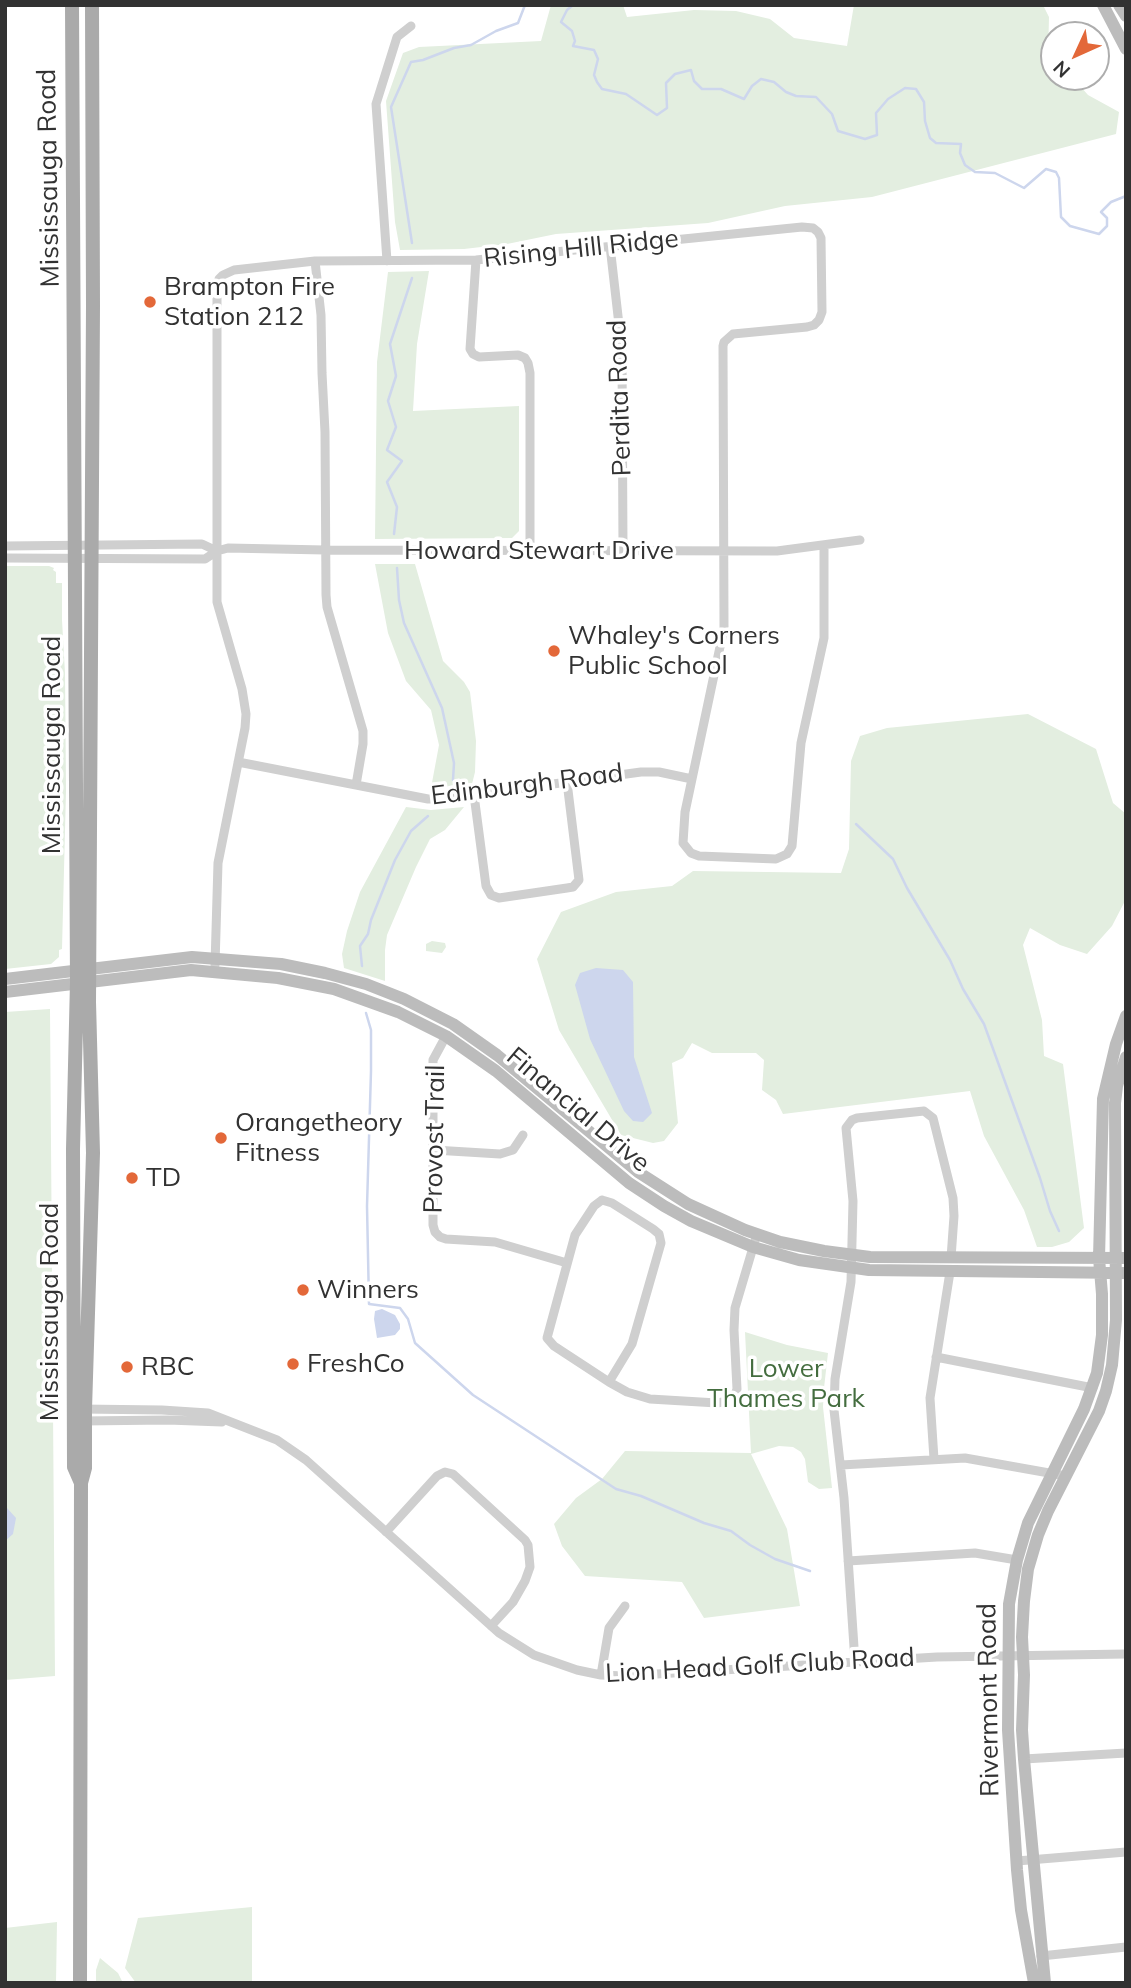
<!DOCTYPE html>
<style>
body{margin:0}
#map{position:relative;width:1131px;height:1988px;overflow:hidden;background:#fff;font-family:Mulish,sans-serif}
canvas{display:block}
.frame{position:absolute;inset:0;border:7px solid #323232;pointer-events:none}
.north{position:absolute;left:1040px;top:21px;width:70px;height:70px;box-sizing:border-box;background:#fff;border:2px solid #adadad;border-radius:50%;rotate:225deg;font-size:19px;font-weight:700;line-height:28px;text-align:center;color:#323232}
.north::after{content:'';display:block;margin:auto;width:24px;height:32px;background:#e36839;clip-path:polygon(50% 0,100% 100%,50% 72%,0 100%)}
</style>
<div id="map">
<canvas width="1131" height="1988"></canvas>
<div class="frame"></div>
<div class="north">N</div>
</div>
<script>
const g = document.querySelector('canvas').getContext('2d');
g.lineJoin = 'round';
function fill(path, color) {
  g.fillStyle = color;
  g.fill(path, 'evenodd');
}
function toPath(rows) {
  const path = new Path2D();
  for (const r of rows) {
    path.moveTo(r[0], r[1]);
    for (let i = 2; i < r.length; i += 2) path.lineTo(r[i], r[i + 1]);
  }
  return path;
}
function strokePath(path, color, width, dash) {
  g.strokeStyle = color;
  g.lineWidth = width;
  g.lineCap = dash ? 'butt' : 'round';
  g.setLineDash(dash || []);
  g.stroke(path);
}
function drawText(font, color, halo, rows, align = 'center') {
  g.font = font + ' Mulish,sans-serif';
  g.lineWidth = 7;
  g.setLineDash([]);
  g.textBaseline = 'middle';
  g.strokeStyle = halo;
  g.fillStyle = color;
  for (const [text, x, y, turn = 0] of rows) {
    g.save();
    g.translate(x, y);
    g.rotate((+turn || 0) * Math.PI / 180);
    g.textAlign = isNaN(turn) ? turn : align;
    if (halo) g.strokeText(text, 0, 0);
    g.fillText(text, 0, 0);
    g.restore();
  }
}
const green = toPath([
 [551,5,623,5,627,17,694,10,736,11,770,19,794,38,847,46,854,5,1043,5,1049,17,1048,56,1054,67,1054,77,1073,78,1088,95,1119,112,1116,134,872,197,785,206,708,223,556,234,507,244,464,249,400,250,395,222,386,101,403,53,419,47,541,41],
 [429,271,417,344,413,411,519,406,519,531,512,538,375,539,377,362,388,272],
 [375,564,415,564,443,661,464,682,470,692,476,741,475,772,472,784,431,788,439,745,431,710,406,681,388,633],
 [5,566,49,566,54,568,53,570,56,572,56,583,62,583,62,620,65,673,66,791,62,949,59,950,59,957,51,964,5,969],
 [1028,714,1096,749,1113,803,1126,814,1126,899,1112,926,1087,954,1060,945,1030,928,1023,945,1042,1020,1044,1056,1063,1064,1084,1228,1069,1242,1052,1247,1037,1247,1024,1210,984,1136,970,1091,783,1114,776,1100,762,1090,764,1060,756,1053,712,1053,692,1043,683,1058,672,1063,678,1123,664,1141,653,1143,621,1135,559,1030,537,959,561,912,616,892,672,886,693,871,841,873,849,849,851,761,860,736,887,728],
 [406,807,431,810,464,807,445,830,430,839,416,867,387,935,385,950,385,981,344,968,342,954,347,931,360,892],
 [432,941,445,943,446,947,442,953,426,951,426,944],
 [50,1009,55,1676,5,1680,5,1012],
 [745,1332,787,1345,828,1353,824,1388,823,1407,832,1488,819,1489,808,1482,805,1459,801,1452,793,1447,779,1446,751,1454,787,1529,800,1606,704,1618,682,1582,585,1576,562,1546,554,1524,576,1498,602,1479,625,1451,751,1453],
 [252,1907,252,1983,136,1983,125,1968,138,1918],
 [57,1922,56,1983,5,1983,5,1928],
 [100,1958,118,1973,123,1983,96,1983,96,1970]
]);
const water = toPath([
 [596,968,623,970,633,982,634,1057,652,1113,643,1122,633,1121,624,1111,590,1039,575,985,580,973],
 [382,1309,395,1315,400,1324,400,1329,395,1335,377,1338,374,1319,375,1311],
 [5,1508,7,1508,16,1518,13,1534,5,1541]
]);
const stream = toPath([
 [573,5,567,10,561,22,572,31,575,41,573,46,594,50,598,59,594,75,597,82,602,89,626,94,657,115,667,108,666,83,675,74,691,70,694,81,702,89,721,89,744,99,752,86,761,79,774,82,786,92,796,96,816,97,832,114,838,131,865,139,877,135,876,113,888,99,905,88,916,89,924,102,925,121,930,138,936,143,961,144,960,153,965,165,975,172,995,173,1024,188,1046,169,1056,172,1059,178,1061,217,1070,226,1099,234,1107,226,1107,218,1101,212,1111,202,1126,196],
 [412,243,391,107,411,62,423,60,454,48,471,45,496,31,518,23,525,5],
 [394,534,397,507,387,482,402,461,387,450,396,427,388,401,396,376,390,344,412,278],
 [397,568,399,600,404,623,442,708,454,763,453,780],
 [856,824,893,859,907,888,950,960,963,989,984,1024,1040,1178,1050,1211,1059,1231],
 [362,966,360,946,368,934,371,920,395,860,411,831,428,816],
 [366,1013,371,1030,371,1071,367,1206,369,1304,400,1308,408,1319,415,1343,473,1395,616,1489,641,1496,704,1523,731,1531,750,1545,775,1559,810,1571]
]);
const street = toPath([
 [610,246,622,351,623,550],
 [476,260,470,349,473,354,479,357,518,355,525,358,528,363,530,373,530,551],
 [315,261,321,315,322,373,325,432,326,595,327,607,363,731,363,744,356,785],
 [387,261,376,104,397,37,411,26],
 [5,546,202,544,217,551],
 [5,558,205,559,217,551,228,548,325,550,777,551,860,540],
 [238,762,428,799,443,799,641,772,659,772,692,779],
 [474,795,486,886,491,895,499,898,567,888,573,887,579,880,567,782],
 [215,965,218,863,245,728,246,714,242,689,217,602,217,288,219,279,223,275,234,270,315,261,476,260,802,227,813,228,818,232,821,238,822,312,819,320,814,325,807,327,733,334,724,342,723,346,724,628,685,812,683,843,691,853,699,856,776,859,787,854,792,846,801,743,824,638,824,546],
 [446,1036,433,1060,433,1225,435,1232,440,1237,446,1239,495,1242,567,1263],
 [434,1150,500,1154,513,1150,523,1135],
 [602,1200,612,1203,653,1229,659,1234,661,1243,632,1344,609,1382,554,1346,547,1338,575,1235,594,1206,602,1200],
 [936,1357,1093,1388],
 [609,1382,627,1392,650,1399,717,1403,728,1401,734,1397,737,1389,734,1330,735,1308,757,1234],
 [81,1409,162,1410,208,1413,277,1440,306,1460,499,1633,534,1655,577,1670,601,1675,624,1676,937,1657,1126,1654],
 [82,1421,168,1420,222,1422],
 [934,1459,930,1398,950,1272],
 [841,1465,965,1458,1066,1476],
 [386,1532,437,1476,445,1472,453,1474,525,1540,528,1545,530,1567,525,1581,513,1602,491,1626],
 [848,1561,975,1553,1017,1560],
 [855,1662,844,1498,834,1410,835,1379,851,1282,853,1201,846,1128,852,1120,857,1118,924,1111,933,1118,953,1198,954,1216,951,1258],
 [601,1675,609,1628,625,1606],
 [1024,1759,1126,1753],
 [1017,1861,1126,1852],
 [1041,1956,1126,1947]
]);
const secondary = toPath([
 [1103,5,1126,49],
 [1119,5,1126,16],
 [5,979,192,957,281,964,325,973,366,984,404,999,453,1024,497,1055,638,1172,688,1204,745,1230,780,1242,824,1251,870,1257,1126,1258],
 [5,992,191,970,278,978,334,989,398,1012,446,1036,496,1071,629,1183,664,1206,691,1221,753,1247,799,1260,869,1270,1126,1273],
 [1034,1983,1021,1910,1017,1870,1008,1730,1009,1604,1017,1560,1028,1523,1084,1409,1097,1373,1102,1335,1102,1294,1099,1258,1103,1099,1116,1044,1126,1016],
 [1045,1983,1024,1759,1022,1730,1024,1675,1022,1637,1024,1601,1028,1569,1038,1535,1048,1511,1099,1411,1106,1391,1112,1365,1116,1320,1115,1103,1117,1086,1126,1057]
]);
const primary = toPath([
 [72,5,77,982,73,1149,74,1467,81,1483],
 [80,1983,81,1483,85,1468,85,1409,93,1153,89,1002,93,306,92,5]
]);
const markers = [
 [150,302,7,"#e36839"],
 [554,651,7,"#e36839"],
 [221,1138,7,"#e36839"],
 [132,1178,7,"#e36839"],
 [303,1290,7,"#e36839"],
 [293,1364,7,"#e36839"],
 [127,1367,7,"#e36839"]
];
const streetNames = [
 ["Mississauga Road",49,178,-91],
 ["Rising Hill Ridge",581,249,-6],
 ["Perdita Road",620,398,-92],
 ["Howard Stewart Drive",539,551],
 ["Mississauga Road",52,745,-90],
 ["Edinburgh Road",527,785,-7],
 ["Financial Drive",578,1110,40],
 ["Provost Trail",435,1139,-89],
 ["Mississauga Road",50,1312,-90],
 ["Lion Head Golf Club Road",760,1666,-3],
 ["Rivermont Road",989,1700,-91]
];
const poiNames = [
 ["Brampton Fire",164,287],
 ["Station 212",164,317],
 ["Whaley's Corners",568,636],
 ["Public School",568,666],
 ["Orangetheory",235,1123],
 ["Fitness",235,1153],
 ["TD",146,1178],
 ["Winners",317,1290],
 ["FreshCo",307,1364],
 ["RBC",141,1367]
];
const parkNames = [
 ["Lower",786,1369],
 ["Thames Park",786,1399]
];
fill(green, '#e3eee0');
fill(water, '#cdd6ed');
strokePath(stream, '#cdd6ed', 2.5);
strokePath(street, '#cfcfcf', 9);
strokePath(secondary, '#bcbcbc', 12);
strokePath(primary, '#aaa', 14);
for (const [x, y, r, color] of markers) {
  const dot = new Path2D();
  dot.arc(x, y, r, 0, 2 * Math.PI);
  g.fillStyle = color;
  g.fill(dot);
  strokePath(dot, '#fff', 2.5);
}
drawText('26px', '#323232', '#fff', streetNames);
drawText('26px', '#323232', '#fff', poiNames, 'left');
drawText('26px', '#446d3f', '#fff', parkNames);
</script>
